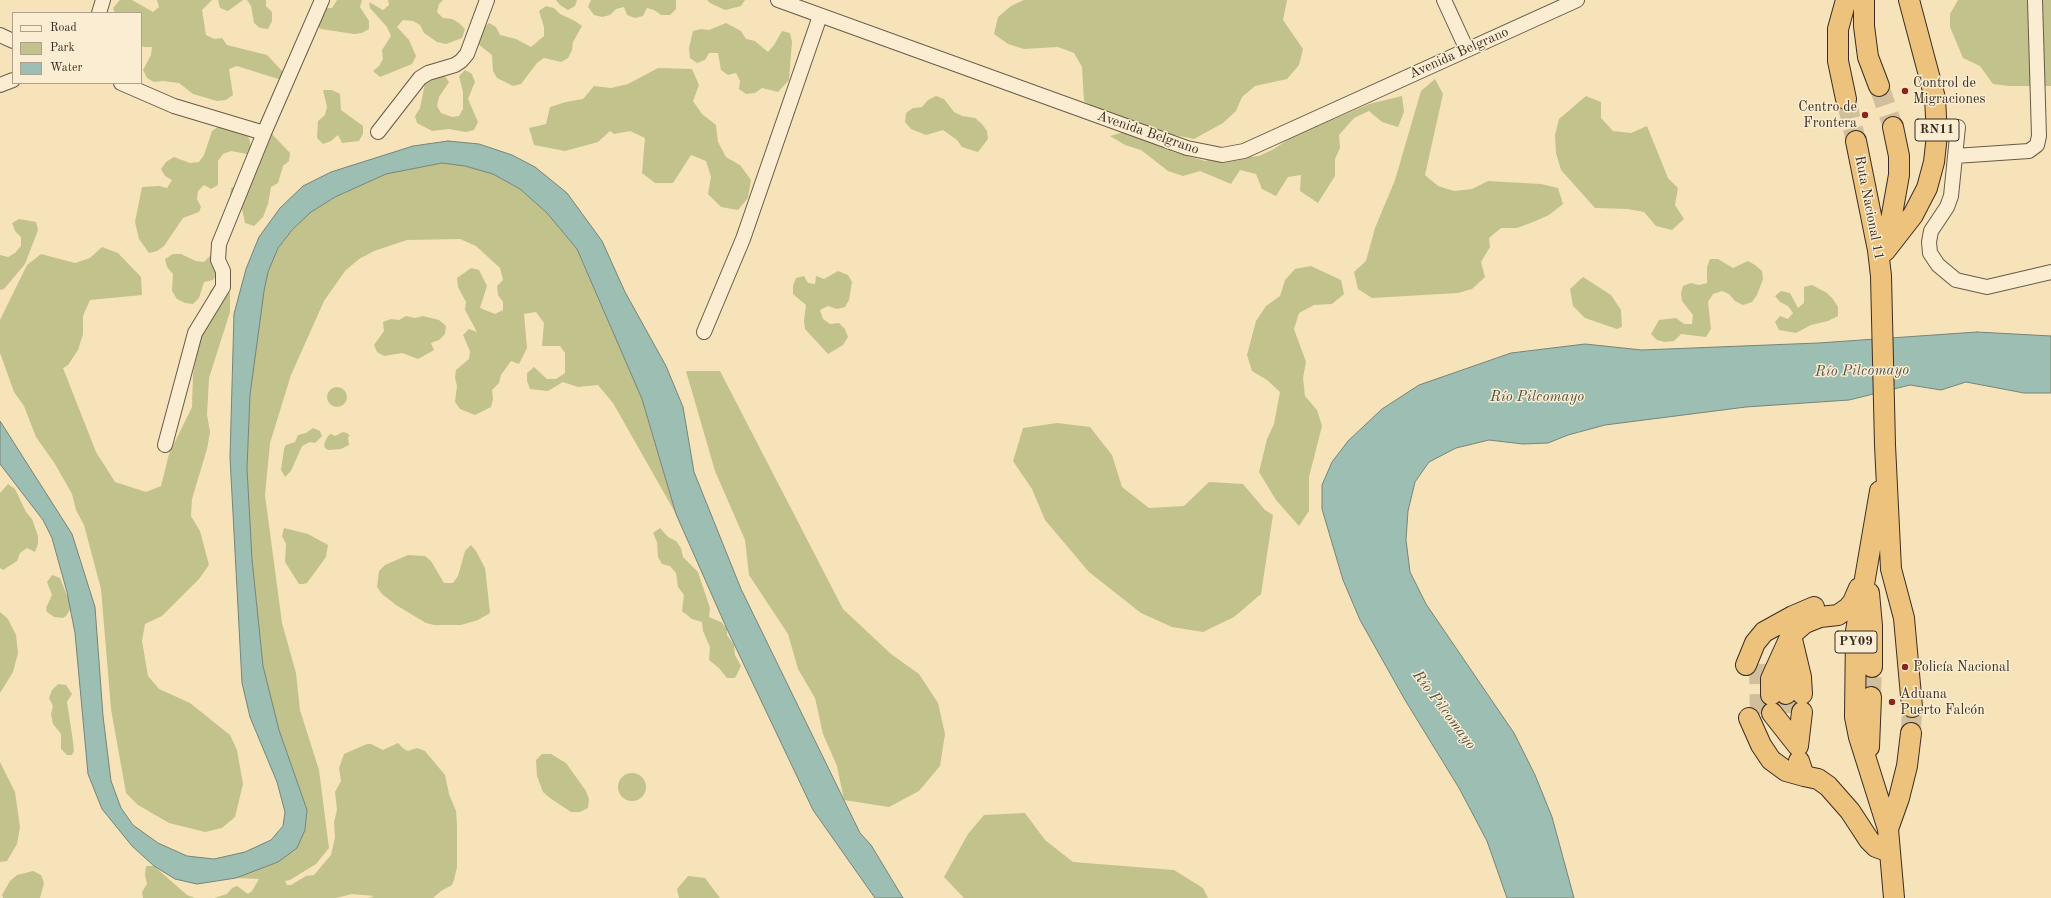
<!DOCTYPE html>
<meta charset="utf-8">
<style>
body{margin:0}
#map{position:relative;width:2051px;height:898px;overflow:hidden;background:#f7e3b9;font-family:"Old Standard TT",serif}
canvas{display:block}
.legend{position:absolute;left:12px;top:12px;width:130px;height:72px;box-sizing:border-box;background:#faedd2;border:1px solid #aea08c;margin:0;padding:5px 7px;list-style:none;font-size:12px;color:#3b2d23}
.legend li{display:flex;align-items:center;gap:8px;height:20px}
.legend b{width:20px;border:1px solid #aea08c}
</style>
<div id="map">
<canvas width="2051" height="898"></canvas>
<ul class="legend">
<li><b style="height:5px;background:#faedd2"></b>Road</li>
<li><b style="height:11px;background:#c2c28c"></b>Park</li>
<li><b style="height:11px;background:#9dbeb2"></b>Water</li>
</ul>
</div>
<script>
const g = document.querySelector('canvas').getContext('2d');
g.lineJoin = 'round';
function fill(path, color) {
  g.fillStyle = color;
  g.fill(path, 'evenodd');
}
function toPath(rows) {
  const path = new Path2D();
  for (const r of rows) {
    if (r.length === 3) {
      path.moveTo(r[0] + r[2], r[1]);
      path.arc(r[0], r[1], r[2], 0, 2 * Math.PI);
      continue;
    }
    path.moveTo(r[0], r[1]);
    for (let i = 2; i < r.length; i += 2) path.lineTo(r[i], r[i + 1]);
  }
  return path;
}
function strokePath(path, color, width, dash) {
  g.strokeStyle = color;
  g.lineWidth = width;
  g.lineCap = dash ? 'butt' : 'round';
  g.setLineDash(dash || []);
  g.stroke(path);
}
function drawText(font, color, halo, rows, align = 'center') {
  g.font = font + ' "Old Standard TT",serif';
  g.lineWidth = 3;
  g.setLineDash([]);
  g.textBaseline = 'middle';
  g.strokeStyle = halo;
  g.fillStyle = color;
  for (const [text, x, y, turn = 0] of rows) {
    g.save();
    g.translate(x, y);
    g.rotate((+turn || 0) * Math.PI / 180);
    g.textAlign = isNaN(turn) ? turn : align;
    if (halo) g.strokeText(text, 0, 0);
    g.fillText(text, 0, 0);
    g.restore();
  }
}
const green = toPath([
 [120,0,132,0,153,12,159,7,157,0,212,0,202,10,206,35,214,39,222,38,227,45,267,55,285,74,278,79,237,66,229,69,233,95,226,100,217,101,193,94,179,83,163,81,154,82,147,78,143,70,151,55,152,47,143,47,141,44,141,13,115,13,113,8],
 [218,0,243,0,228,11,220,8],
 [247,0,266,0,266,6,272,12,272,21,268,29,260,28,254,23,251,6],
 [337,0,362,0,360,7,369,21,369,29,362,33,354,34,321,29,315,23,323,8,332,8],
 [388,0,443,0,439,4,437,12,443,18,452,19,459,23,465,29,462,38,446,44,437,42,424,33,420,25,413,21,403,20,397,27,409,40,416,56,412,64,380,77,373,71,379,66,383,59,382,50,391,36,387,27,370,8,369,2,383,10,389,5],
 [556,0,577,0,575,6,568,10,560,5],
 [591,0,676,0,676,9,670,15,661,15,654,10,647,8,643,16,635,18,627,15,624,7,616,9,610,15,602,17,594,15,588,7],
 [707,0,745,0,741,6,725,10,710,3],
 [1024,0,1287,0,1283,20,1303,49,1299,65,1287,79,1255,86,1242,97,1236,111,1223,123,1194,139,1145,129,1098,111,1084,101,1082,67,1074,53,1058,47,1024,49,1008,44,994,34,998,17,1011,6],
 [1958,0,2051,0,2051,86,2009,86,1993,84,1980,66,1963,58,1950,27,1950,14],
 [546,6,554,8,560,14,575,21,582,26,573,42,572,50,568,58,561,62,544,58,537,63,521,84,513,86,497,78,493,71,492,55,478,44,478,36,482,29,489,23,496,27,500,35,516,39,531,47,544,36,544,27,539,11],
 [726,23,741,31,746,39,755,41,768,52,774,45,782,31,790,33,792,42,789,80,778,92,762,88,755,93,746,94,739,89,740,81,736,73,728,75,721,70,718,53,709,53,705,60,697,63,690,58,689,48,693,31,701,29,709,30],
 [658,68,692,69,699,85,693,101,702,114,716,125,718,142,726,157,740,165,751,180,748,198,738,210,721,207,708,194,711,177,706,161,691,155,673,183,655,183,642,173,645,138,630,131,614,134,610,131,598,142,565,151,534,145,529,128,546,124,550,107,566,102,583,99,594,86,611,88,628,84],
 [465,70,472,74,475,82,468,99,478,122,474,130,466,132,449,129,432,131,417,123,415,116,420,108,425,83,429,76,444,75,449,82,439,97,437,106,441,113,452,117,459,116,463,109,463,92,459,76],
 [1435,79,1443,94,1425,175,1438,186,1454,191,1472,189,1488,181,1541,184,1558,188,1563,204,1549,215,1533,222,1517,228,1501,228,1489,238,1490,247,1481,262,1485,277,1472,289,1458,293,1372,298,1358,289,1354,272,1366,261,1375,228,1395,180,1421,91],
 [323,90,332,90,340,94,341,110,363,126,363,134,359,141,342,143,338,135,331,141,323,144,317,138,318,121,325,115,327,107],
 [936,96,944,99,954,112,962,116,975,118,982,124,987,131,988,139,978,152,962,147,957,140,943,130,926,135,911,129,905,122,906,113,913,108,922,107,928,100],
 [1402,96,1404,112,1398,127,1382,122,1369,111,1354,118,1339,135,1340,148,1335,159,1335,176,1318,203,1300,191,1301,175,1288,177,1276,196,1262,189,1256,174,1240,170,1231,184,1200,171,1183,176,1168,171,1141,150,1125,145,1110,136,1127,131,1173,152,1205,161,1222,155,1240,158,1259,156,1274,149,1303,129,1320,125,1369,104],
 [1586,96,1601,102,1601,118,1613,131,1631,133,1647,126,1668,178,1678,188,1675,205,1684,219,1672,230,1656,226,1644,212,1628,209,1595,208,1561,170,1556,153,1555,135,1559,119],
 [219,126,243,132,249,138,251,146,247,154,231,151,223,154,218,161,218,185,211,189,204,185,198,191,197,199,201,207,199,212,183,218,164,246,157,251,149,253,139,239,135,222,142,187,159,186,167,188,172,180,165,176,161,169,166,162,174,157,190,163,199,162,204,155,212,131],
 [264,133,272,134,290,153,289,161,283,166,278,183,271,187,268,204,263,217,254,226,245,223,242,209,230,196,231,188,245,183,254,158,262,156,261,139],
 [442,163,465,166,494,174,520,189,547,213,577,249,642,399,676,514,613,403,598,385,578,387,563,382,548,391,530,389,527,381,527,373,534,367,547,379,556,379,565,373,565,353,560,346,542,346,544,323,536,312,524,314,527,348,519,364,511,361,501,375,499,383,492,390,493,399,491,407,475,415,460,409,455,402,457,386,455,378,456,370,469,359,470,351,463,335,469,329,477,332,465,310,466,302,458,287,457,278,471,268,479,270,487,286,480,308,495,314,503,310,503,302,498,295,497,286,503,280,500,268,476,246,460,239,407,240,374,251,359,259,345,271,324,301,291,375,270,443,265,495,282,623,296,673,300,710,319,770,329,848,316,864,290,880,285,881,287,885,291,885,306,876,314,875,331,855,335,837,334,822,337,810,335,792,341,781,339,768,344,754,367,744,371,744,383,750,398,743,404,749,408,751,417,748,425,751,445,775,449,794,456,811,457,825,457,867,454,880,452,885,441,891,433,898,368,898,374,896,352,894,336,898,214,898,227,894,232,888,237,886,248,894,252,891,259,879,235,878,278,862,305,830,307,810,279,730,263,666,252,559,247,468,250,395,260,306,268,272,278,248,292,230,311,211,335,197,386,174],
 [19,219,36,222,38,230,25,264,4,289,0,290,0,255,8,257,15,253,21,246,21,237,15,231,12,223],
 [102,247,118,253,141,277,142,295,90,300,83,316,83,334,78,350,68,365,63,368,96,452,115,482,146,492,161,486,169,454,192,407,193,374,210,291,222,279,230,294,230,312,209,378,207,415,210,432,207,449,192,499,191,516,200,531,209,565,199,579,162,616,145,624,142,641,148,676,159,689,190,703,230,735,237,750,243,784,235,817,222,828,205,832,169,823,138,805,126,793,111,709,101,589,84,525,76,510,72,494,55,464,36,437,24,406,14,392,0,353,0,320,27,265,41,254,75,263,90,258],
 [219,253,226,256,224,264,213,280,204,282,199,298,193,304,185,303,177,299,172,291,173,274,167,267,165,259,173,254,181,254,196,261,204,262,210,256],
 [1710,259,1718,259,1733,268,1748,261,1755,265,1762,271,1763,279,1757,295,1752,302,1743,305,1735,301,1729,294,1722,291,1713,294,1708,302,1711,329,1706,337,1681,334,1674,341,1665,342,1657,340,1651,334,1659,320,1676,318,1684,324,1692,324,1693,315,1682,301,1681,293,1683,286,1691,283,1699,285,1707,283,1707,267],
 [1311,266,1341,280,1344,294,1332,304,1314,305,1299,313,1294,329,1306,362,1303,378,1305,396,1317,410,1322,426,1309,477,1309,511,1299,526,1276,500,1259,472,1267,439,1274,424,1280,392,1267,380,1252,371,1247,355,1256,321,1266,306,1280,296,1285,280,1295,269],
 [838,271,848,275,852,282,849,300,845,307,837,309,828,306,820,310,823,319,830,324,839,323,845,329,848,337,843,345,828,354,805,329,804,321,806,305,793,294,793,286,796,278,804,276,808,283,815,284,816,276,824,279],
 [1583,277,1611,295,1621,310,1622,327,1617,329,1585,318,1573,306,1570,289],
 [1812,285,1827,293,1833,299,1838,307,1838,316,1828,321,1811,325,1796,333,1779,330,1775,322,1780,316,1788,319,1793,313,1788,306,1780,302,1775,296,1781,291,1790,293,1798,308,1804,303,1804,287],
 [406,316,415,318,423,316,439,320,446,326,445,334,439,340,431,343,434,350,418,359,402,353,384,356,377,352,374,345,384,331,383,322,391,319,399,320],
 [686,371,720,371,843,609,891,654,919,674,938,703,945,734,940,766,919,791,889,807,844,800,837,766,823,734,815,698,798,669,788,634,749,575,745,540,715,471],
 [337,397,10],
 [1057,423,1090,427,1112,455,1122,487,1149,508,1184,506,1209,482,1243,484,1265,510,1273,515,1261,594,1234,617,1203,632,1172,627,1141,613,1089,572,1045,520,1032,489,1013,461,1023,428],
 [313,428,320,431,322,436,315,443,310,442,302,446,291,471,285,477,281,470,284,449,286,445,295,442,298,435,306,433],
 [343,432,347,433,350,436,348,437,349,445,341,449,328,450,325,448,324,444,328,436,331,434,335,436],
 [8,484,15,489,26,512,32,519,38,536,38,544,35,552,27,548,20,553,17,561,3,570,0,568,0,493],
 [284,528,308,534,328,545,326,557,307,583,303,584,299,584,285,562,286,544,282,536],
 [660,528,668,537,676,541,681,548,683,557,698,572,710,608,709,617,721,622,727,629,727,635,734,645,735,655,741,666,735,678,727,678,719,668,709,660,710,647,703,631,702,622,692,619,682,611,684,595,678,587,676,573,670,566,662,564,658,557,657,542,653,533],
 [471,545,476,551,485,568,486,576,490,613,478,620,461,625,434,625,426,623,396,605,382,594,377,587,379,571,385,565,408,555,425,556,431,561,444,583,453,583,458,576,465,551],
 [52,575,60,578,70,603,71,608,66,616,63,618,54,617,47,612,46,608,52,595,47,582],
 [0,612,8,619,16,635,18,653,13,672,0,693],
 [58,684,66,685,72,694,67,702,73,741,74,751,72,755,67,755,61,749,61,734,53,724,51,714,53,706,49,698,52,690],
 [542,754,551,754,566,763,586,791,589,799,588,808,580,812,571,812,550,798,543,792,537,776,536,760],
 [0,762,15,792,20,827,17,844,7,861,0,862],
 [632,787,14],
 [1025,813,1045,840,1073,862,1174,870,1203,888,1208,898,964,898,944,877,968,834,984,815],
 [146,866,154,866,187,895,195,898,143,898,142,892,147,884,145,875],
 [33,871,41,875,44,883,40,898,3,898,2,895,10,881,17,875],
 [688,876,705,878,720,898,679,898,677,889]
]);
const water = toPath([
 [448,141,479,144,512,155,535,167,567,193,602,241,625,292,666,366,683,407,694,472,741,589,860,833,871,845,903,898,875,898,813,810,727,629,676,514,642,399,577,249,547,213,520,189,493,174,465,166,442,163,386,174,335,197,311,212,292,230,278,248,268,272,264,291,250,395,247,468,252,559,263,666,279,730,307,810,305,830,297,848,278,862,236,878,197,884,175,879,154,866,132,846,102,809,88,774,75,633,67,592,52,538,43,520,0,464,0,421,72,534,95,607,103,716,111,781,121,808,133,825,158,843,187,856,214,859,245,852,271,840,283,826,285,812,277,782,250,717,242,683,230,457,234,314,246,269,259,237,280,208,303,186,331,172,413,146,448,141],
 [1977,332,2051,336,2051,393,2024,393,1966,382,1941,390,1910,385,1849,400,1746,407,1605,425,1568,435,1548,443,1523,444,1489,440,1456,448,1429,462,1415,482,1408,511,1406,540,1410,572,1426,604,1514,733,1535,775,1552,817,1574,898,1507,898,1487,841,1459,788,1405,700,1360,620,1343,580,1322,509,1322,485,1332,462,1348,441,1382,409,1419,385,1511,353,1585,344,1642,350,1818,343,1977,332]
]);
const highwayTunnel = toPath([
 [1879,86,1893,127],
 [1846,99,1856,141],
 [1759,664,1760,718],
 [1786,694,1786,713],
 [1871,697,1872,667],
 [1911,733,1912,707]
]);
const minor = toPath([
 [778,0,1187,148,1222,155,1244,151,1577,0],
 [1444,0,1467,50],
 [99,13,103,0],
 [0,35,13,41],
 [121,83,174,106,264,133],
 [0,85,13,80],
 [1958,127,1951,196,1947,207,1931,231,1929,242,1930,253,1938,265,1956,280,1987,287,2051,272],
 [378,132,420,78,428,73,455,65,461,61,467,54,487,0],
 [1955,156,2029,151,2037,145,2039,136,2035,0],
 [704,332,743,239,820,16],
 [165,445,195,333,223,287,223,271,218,260,219,244,264,133,322,0]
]);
const highway = toPath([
 [1846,0,1838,29,1838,61,1846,99],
 [1864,0,1864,26,1868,57,1879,86],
 [1856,141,1878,250,1881,276,1885,445,1891,569,1904,618,1912,707],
 [1886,248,1899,175,1899,156,1893,127],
 [1885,251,1913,215,1927,188,1934,162,1937,135,1935,98,1909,0],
 [1880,491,1856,631,1855,717,1859,737,1888,829,1894,898],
 [1869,593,1872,626,1872,667],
 [1791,635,1801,677,1802,694],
 [1746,665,1755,643,1764,632,1793,616,1814,607],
 [1786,694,1789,653],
 [1771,695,1771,679,1791,635,1805,623,1820,617,1838,615,1848,608,1853,602,1859,588],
 [1772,713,1798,746],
 [1749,718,1761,745,1771,760,1786,771,1804,776],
 [1798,746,1802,712],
 [1869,747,1871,697],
 [1799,761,1804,776,1818,779,1828,786,1850,811,1869,840,1876,847,1890,852],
 [1888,829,1899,798,1907,766,1911,733]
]);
const markers = [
 [1905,91,4,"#8f2418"],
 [1865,115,4,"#8f2418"],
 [1905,667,4,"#8f2418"],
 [1892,702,4,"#8f2418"]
];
const shields = [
 [1937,130,44],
 [1856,642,42]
];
const shieldNames = [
 ["RN11",1937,130],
 ["PY09",1856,642]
];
const streetNames = [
 ["Avenida Belgrano",1459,53,-24],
 ["Avenida Belgrano",1148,133,19],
 ["Ruta Nacional 11",1869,208,79]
];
const poiNames = [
 ["Control de",1913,83],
 ["Migraciones",1913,99],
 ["Centro de",1857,107,"right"],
 ["Frontera",1857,123,"right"],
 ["Policía Nacional",1913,667],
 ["Aduana",1900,694],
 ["Puerto Falcón",1900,710]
];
const waterNames = [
 ["Río Pilcomayo",1862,371,-1],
 ["Río Pilcomayo",1537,397],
 ["Río Pilcomayo",1444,710,53]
];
fill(green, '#c2c28c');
fill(water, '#9dbeb2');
strokePath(water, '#768479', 1);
strokePath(highwayTunnel, '#d1bf9b', 20, [20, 10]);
strokePath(minor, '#6a5a48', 16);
strokePath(highway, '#3b2d23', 22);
strokePath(minor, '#faedd2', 14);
strokePath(highway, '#ecc27c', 20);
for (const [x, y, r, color] of markers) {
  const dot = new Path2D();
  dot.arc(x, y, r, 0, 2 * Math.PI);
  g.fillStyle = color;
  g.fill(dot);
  strokePath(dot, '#faedd2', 1.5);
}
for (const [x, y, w] of shields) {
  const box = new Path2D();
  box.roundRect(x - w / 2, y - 11, w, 22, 3);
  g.fillStyle = '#faedd2';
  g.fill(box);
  strokePath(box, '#3b2d23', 1);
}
drawText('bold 13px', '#3b2d23', null, shieldNames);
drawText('14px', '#3b2d23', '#faedd2', streetNames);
drawText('14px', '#3b2d23', '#faedd2', poiNames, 'left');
drawText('italic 15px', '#545147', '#faedd2', waterNames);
</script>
